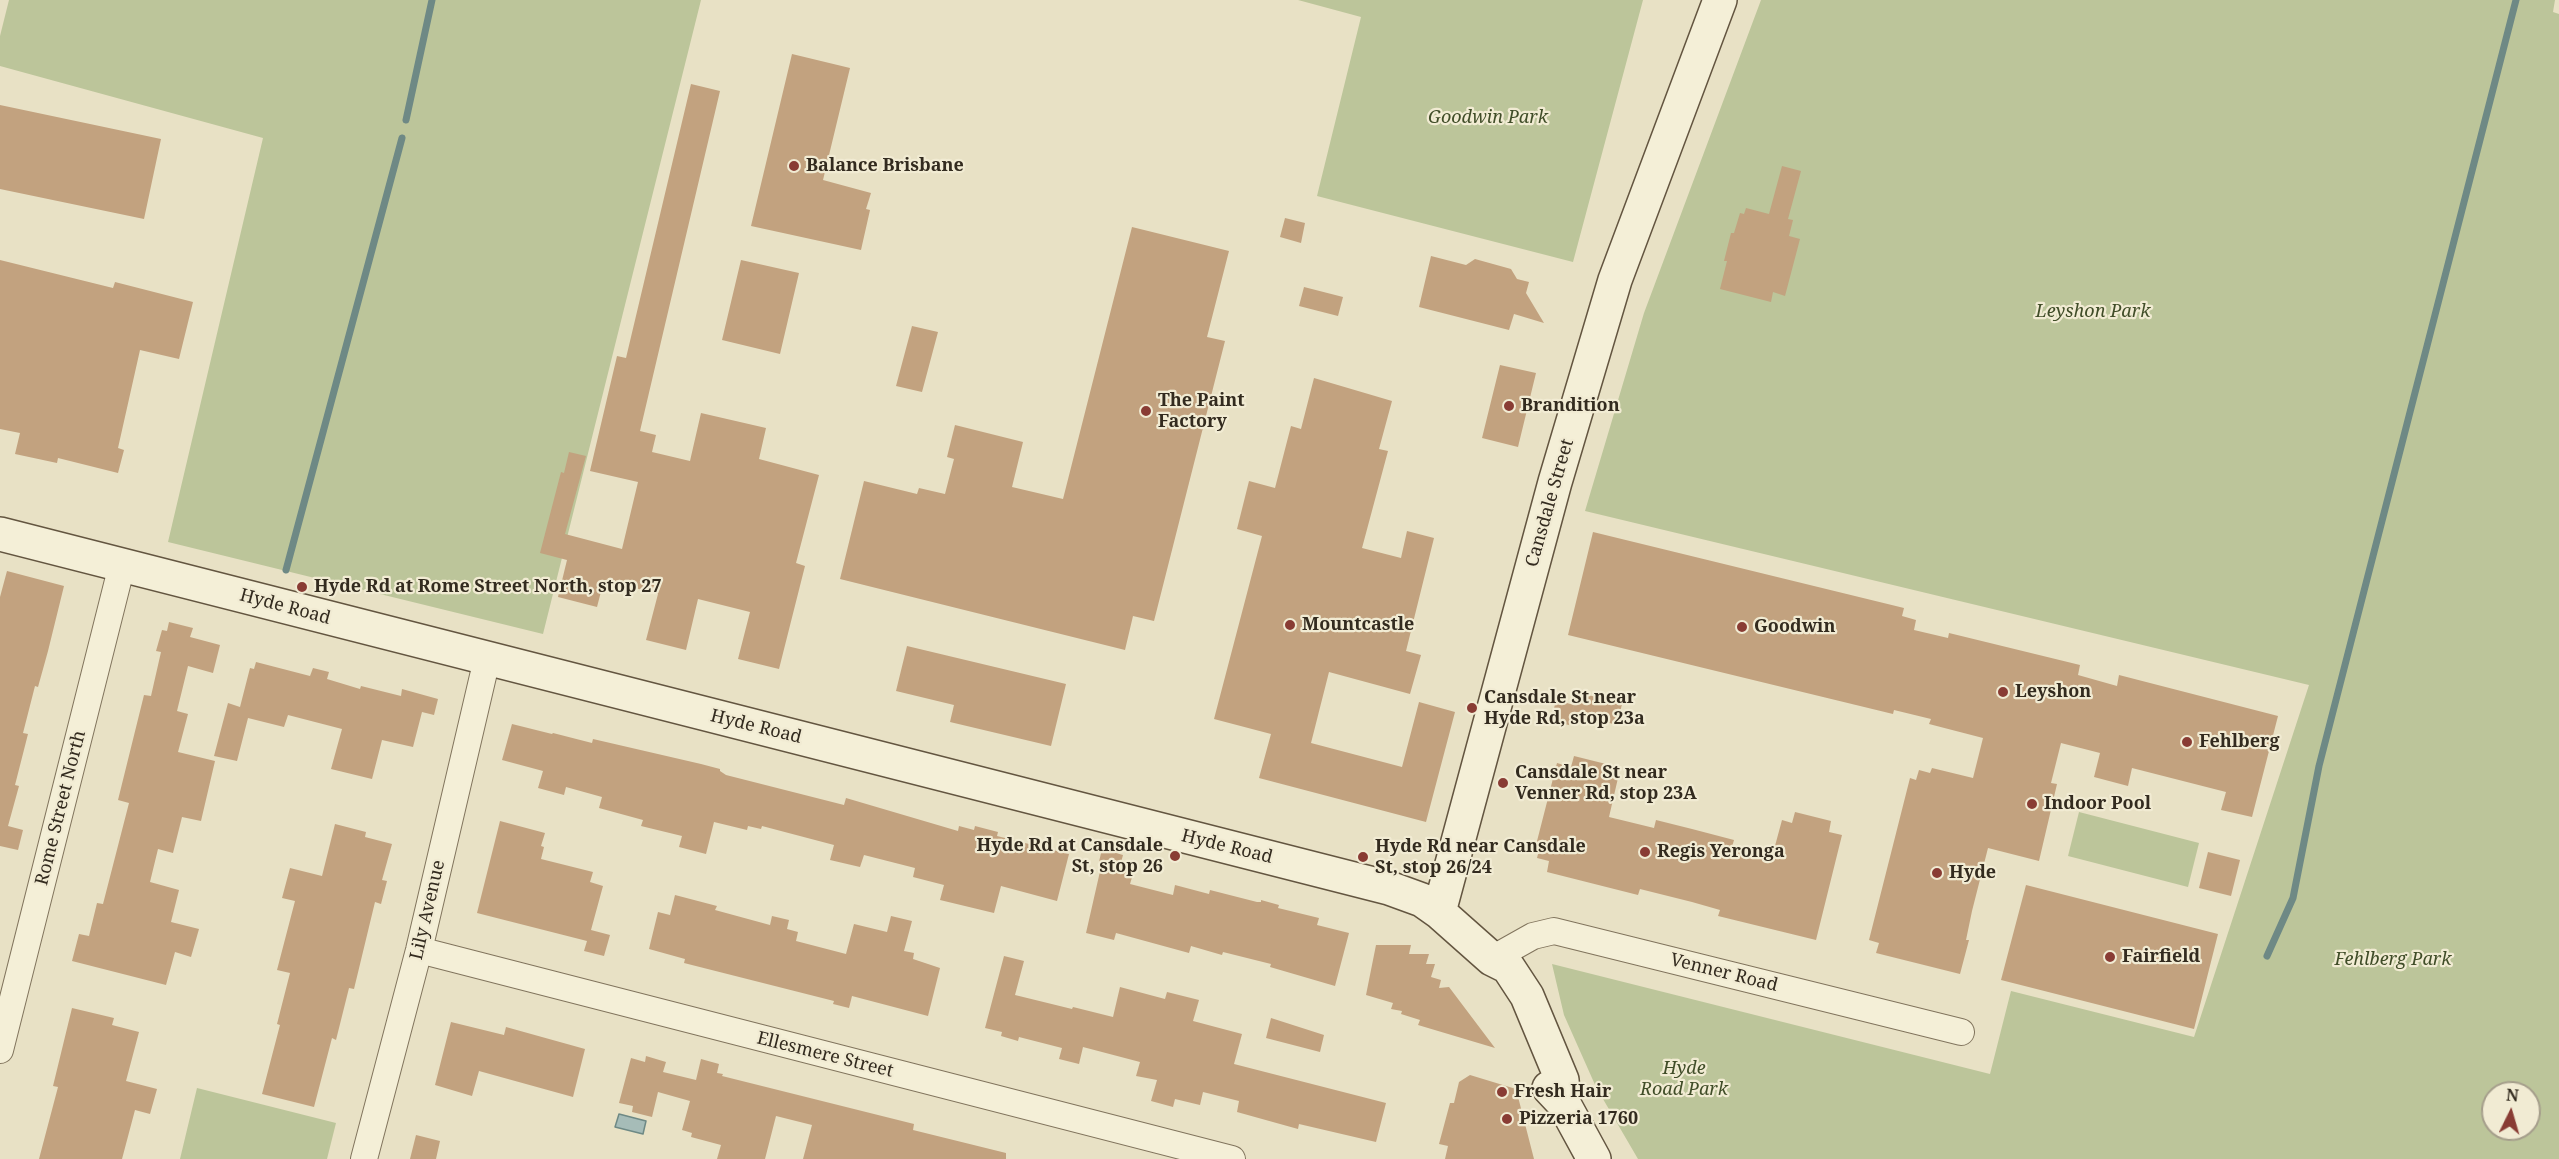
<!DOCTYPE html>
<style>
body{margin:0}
#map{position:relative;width:2559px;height:1159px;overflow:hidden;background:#e8e1c5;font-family:"Noto Serif",serif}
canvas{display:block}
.north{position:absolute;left:2481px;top:1081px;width:60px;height:60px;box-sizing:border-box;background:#f1ebd3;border:2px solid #a59e8b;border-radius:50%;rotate:5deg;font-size:16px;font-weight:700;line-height:24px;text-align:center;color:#332b1f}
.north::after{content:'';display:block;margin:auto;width:21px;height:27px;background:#893c34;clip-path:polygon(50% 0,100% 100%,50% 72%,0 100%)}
</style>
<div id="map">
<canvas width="2559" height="1159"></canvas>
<div class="north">N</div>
</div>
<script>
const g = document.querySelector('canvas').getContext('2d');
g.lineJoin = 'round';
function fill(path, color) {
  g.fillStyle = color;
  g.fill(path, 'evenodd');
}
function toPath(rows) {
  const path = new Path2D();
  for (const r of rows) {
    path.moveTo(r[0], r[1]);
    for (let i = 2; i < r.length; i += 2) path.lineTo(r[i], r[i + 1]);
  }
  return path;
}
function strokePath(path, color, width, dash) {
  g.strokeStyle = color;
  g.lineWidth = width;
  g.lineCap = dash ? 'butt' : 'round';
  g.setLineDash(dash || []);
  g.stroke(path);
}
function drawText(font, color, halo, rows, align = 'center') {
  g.font = font + ' "Noto Serif",serif';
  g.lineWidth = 4.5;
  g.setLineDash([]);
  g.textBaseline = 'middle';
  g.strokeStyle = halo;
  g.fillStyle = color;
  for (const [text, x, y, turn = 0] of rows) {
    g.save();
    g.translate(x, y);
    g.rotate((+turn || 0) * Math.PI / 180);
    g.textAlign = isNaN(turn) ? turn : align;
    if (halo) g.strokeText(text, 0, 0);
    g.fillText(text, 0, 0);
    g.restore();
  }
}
const green = toPath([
 [9,0,701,0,543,634,168,542,263,138,0,66,0,36],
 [1298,0,1643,0,1573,262,1317,196,1361,17],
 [1761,0,2555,0,2553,12,2559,14,2559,1159,1638,1159,1596,1087,1564,1015,1552,964,1990,1074,2011,991,2194,1037,2309,685,1585,511,1644,313],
 [2493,1093,2529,1093,2529,1129,2493,1129],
 [2079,812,2199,843,2188,887,2068,856],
 [197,1088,336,1123,327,1159,180,1159]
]);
const water = toPath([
 [619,1114,646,1121,643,1134,615,1127,619,1114]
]);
const stream = toPath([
 [406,120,432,0],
 [286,570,402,138],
 [2267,956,2293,898,2319,766,2516,0]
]);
const building = toPath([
 [792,54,850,68,823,180,871,193,866,209,870,210,861,250,751,226],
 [691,84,720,91,640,431,656,435,652,452,690,461,701,413,766,428,759,459,819,475,796,563,805,566,779,669,738,659,750,612,698,599,686,650,646,640,658,594,604,580,597,607,558,597,567,560,540,553,561,472,564,473,569,452,586,456,565,534,622,549,638,482,590,471,617,356,626,358],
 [0,105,161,139,144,219,0,189],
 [1782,166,1801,171,1788,219,1793,220,1789,236,1800,239,1785,296,1773,292,1771,302,1720,289,1727,261,1724,261,1731,233,1734,233,1740,213,1744,214,1746,208,1769,214],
 [1285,218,1305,223,1301,243,1280,237],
 [1132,227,1229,251,1207,337,1225,341,1154,621,1133,616,1125,650,840,579,864,481,917,494,919,488,945,494,954,459,947,457,955,425,1023,442,1012,487,1063,499],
 [1431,256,1466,265,1475,259,1511,269,1517,279,1529,282,1526,293,1544,323,1514,314,1509,330,1419,307],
 [0,260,113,288,115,282,193,302,179,359,140,350,118,448,124,450,118,473,58,458,57,463,15,454,20,433,0,429],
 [741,260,799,273,780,354,722,340],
 [1304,287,1343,297,1338,316,1299,306],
 [912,326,938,332,922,392,896,386],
 [1500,365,1536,373,1518,447,1482,438],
 [1314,378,1392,401,1379,449,1388,451,1362,548,1401,558,1407,531,1434,538,1406,651,1421,655,1410,694,1329,672,1311,743,1402,767,1419,702,1455,712,1426,822,1259,778,1271,734,1214,719,1262,536,1237,529,1249,481,1275,488,1291,426,1301,429],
 [1593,532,1904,608,1902,616,1916,620,1914,630,1948,638,1949,633,2080,665,2078,675,2117,686,2119,675,2278,716,2252,817,2221,810,2226,792,2132,768,2128,786,2094,777,2100,753,2061,743,2051,783,2057,784,2039,861,1988,848,1972,911,1966,940,1969,940,1960,974,1876,953,1879,943,1869,940,1910,778,1916,780,1919,770,1930,773,1932,768,1973,778,1983,738,1929,724,1931,719,1894,710,1893,714,1568,635],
 [7,571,64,586,48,651,38,687,35,686,23,733,28,734,15,785,19,786,8,826,23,830,18,850,0,846,0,597],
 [169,622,193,628,190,637,220,645,213,673,188,666,177,711,188,714,178,752,215,761,201,821,182,817,173,853,158,849,150,882,179,890,171,922,199,929,191,957,175,952,166,985,72,961,79,934,89,936,97,903,103,904,129,803,118,800,144,695,151,696,161,652,156,651,162,630,167,631],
 [907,646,1066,684,1051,746,950,722,954,705,896,691],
 [256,662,310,676,313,668,329,672,327,679,360,689,361,686,401,696,402,689,438,699,434,715,422,712,413,747,382,740,372,779,331,769,342,729,288,715,284,727,248,718,237,761,214,756,228,703,240,707,250,668,254,669],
 [1577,692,1622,704,1617,725,1572,713],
 [1556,700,1574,705,1569,725,1551,721],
 [512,724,552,734,553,733,592,743,593,739,701,764,720,769,720,771,726,775,844,805,846,798,958,831,959,826,974,830,975,826,998,832,997,836,1069,854,1057,901,1001,886,994,913,940,900,944,885,913,877,915,868,864,855,860,867,830,860,834,845,762,826,761,829,748,826,747,830,714,822,706,854,679,847,682,836,641,826,643,820,599,808,602,797,566,787,564,795,538,788,543,771,502,760],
 [1574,756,1610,765,1608,776,1618,778,1609,817,1654,828,1656,820,1692,829,1734,840,1732,847,1772,857,1782,820,1792,823,1795,812,1831,821,1829,832,1842,835,1816,940,1718,916,1720,910,1692,902,1640,889,1638,895,1547,872,1549,861,1537,858,1540,846,1536,845,1557,763,1571,767],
 [500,821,545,833,541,846,544,847,541,859,593,872,590,882,603,886,591,930,610,935,604,956,584,951,587,941,477,913],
 [335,824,366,832,365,837,392,844,382,880,387,881,381,904,375,902,354,989,349,988,336,1040,332,1038,314,1107,262,1094,280,1025,277,1024,290,973,277,970,295,901,282,898,290,868,322,876],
 [1102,849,1123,855,1119,870,1133,874,1130,884,1173,895,1175,885,1209,894,1210,890,1257,902,1261,902,1261,900,1279,905,1278,908,1319,918,1317,925,1349,933,1335,986,1270,967,1271,964,1223,952,1222,955,1191,946,1189,953,1116,933,1114,940,1086,933,1101,867,1098,866],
 [2208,852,2240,860,2231,896,2199,888],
 [2026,885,2218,934,2194,1029,2001,980],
 [675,895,717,906,715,910,770,925,772,916,789,920,787,929,798,932,796,941,846,954,854,924,887,932,891,916,912,921,904,951,914,953,913,959,940,968,928,1016,852,996,849,1008,833,1004,834,1001,684,963,685,959,649,949,658,912,670,915],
 [1376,945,1411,945,1409,954,1429,954,1426,964,1435,964,1431,977,1441,980,1439,988,1449,987,1495,1048,1418,1025,1420,1020,1401,1014,1402,1011,1391,1009,1393,1003,1366,995],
 [1004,956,1024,961,1015,995,1072,1009,1073,1007,1113,1017,1120,987,1165,999,1167,992,1199,1000,1193,1021,1242,1034,1234,1064,1386,1103,1376,1142,1299,1124,1298,1129,1237,1112,1239,1101,1203,1092,1200,1105,1175,1099,1173,1107,1151,1101,1157,1080,1136,1076,1140,1062,1083,1047,1079,1064,1059,1059,1062,1048,1019,1037,1018,1041,1001,1036,1002,1032,985,1028],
 [72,1008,114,1018,112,1025,139,1032,126,1081,157,1089,150,1114,135,1110,122,1159,39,1159,58,1087,53,1086],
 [1271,1018,1324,1035,1320,1052,1266,1038],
 [451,1022,504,1035,506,1027,585,1049,573,1097,479,1071,472,1096,435,1085],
 [646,1056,666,1062,663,1072,696,1080,701,1059,719,1064,717,1073,723,1074,722,1076,914,1124,913,1130,1006,1153,1006,1159,803,1159,812,1125,776,1116,765,1159,717,1159,721,1145,691,1137,692,1133,682,1130,690,1101,658,1092,652,1117,632,1112,633,1106,619,1103,631,1058,645,1062],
 [1470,1075,1516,1089,1534,1159,1445,1159,1448,1146,1439,1144,1450,1103,1454,1103,1459,1082],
 [416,1135,440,1141,436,1159,410,1159]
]);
const street = toPath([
 [419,950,1232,1159],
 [1492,959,1533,936,1554,931,1961,1032],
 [0,1050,122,565],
 [364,1159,419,950,487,659]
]);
const secondary = toPath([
 [0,534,1389,888,1422,900,1439,912,1492,959,1508,967,1527,996,1562,1080,1564,1104],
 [1439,912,1555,482,1615,280,1720,0],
 [1549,1088,1564,1104,1594,1159]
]);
const markers = [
 [794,166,6,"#893c34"],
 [1509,406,6,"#893c34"],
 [1146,411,6,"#893c34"],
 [302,587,6,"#893c34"],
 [1290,625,6,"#893c34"],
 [1742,627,6,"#893c34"],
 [2003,692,6,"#893c34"],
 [1472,708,6,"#893c34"],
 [2187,742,6,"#893c34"],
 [1503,783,6,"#893c34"],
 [2032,804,6,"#893c34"],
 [1645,852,6,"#893c34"],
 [1175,856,6,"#893c34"],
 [1363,857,6,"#893c34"],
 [1937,873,6,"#893c34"],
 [2110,957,6,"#893c34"],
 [1502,1092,6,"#893c34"],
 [1507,1119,6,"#893c34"]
];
const parkNames = [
 ["Goodwin Park",1488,118],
 ["Leyshon Park",2093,312],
 ["Fehlberg Park",2393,960],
 ["Hyde",1684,1069],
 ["Road Park",1684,1090]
];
const poiNames = [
 ["Balance Brisbane",806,166],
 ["The Paint",1158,401],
 ["Factory",1158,422],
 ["Brandition",1521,406],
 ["Hyde Rd at Rome Street North, stop 27",314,587],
 ["Mountcastle",1302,625],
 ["Goodwin",1754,627],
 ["Leyshon",2015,692],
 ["Cansdale St near",1484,698],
 ["Hyde Rd, stop 23a",1484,719],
 ["Fehlberg",2199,742],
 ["Cansdale St near",1515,773],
 ["Venner Rd, stop 23A",1515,794],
 ["Indoor Pool",2044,804],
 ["Hyde Rd at Cansdale",1163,846,"right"],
 ["St, stop 26",1163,867,"right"],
 ["Hyde Rd near Cansdale",1375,847],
 ["St, stop 26/24",1375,868],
 ["Regis Yeronga",1657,852],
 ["Hyde",1949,873],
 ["Fairfield",2122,957],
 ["Fresh Hair",1514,1092],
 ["Pizzeria 1760",1519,1119]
];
const streetNames = [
 ["Cansdale Street",1550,503,-74],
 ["Hyde Road",285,607,15],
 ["Hyde Road",756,727,14],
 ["Rome Street North",61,808,-76],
 ["Hyde Road",1227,847,14],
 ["Lily Avenue",428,910,-77],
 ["Venner Road",1724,973,14],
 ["Ellesmere Street",825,1055,14]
];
fill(green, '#bcc59a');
fill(water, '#a6bcb8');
strokePath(water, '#6e8985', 1.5);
strokePath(stream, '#6e8985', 7);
fill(building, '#c2a27f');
strokePath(street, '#81745d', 28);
strokePath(secondary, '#635540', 36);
strokePath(street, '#f4efd7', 26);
strokePath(secondary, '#f4efd7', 33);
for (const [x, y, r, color] of markers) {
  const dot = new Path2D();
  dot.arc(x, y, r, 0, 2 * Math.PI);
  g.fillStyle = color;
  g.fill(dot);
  strokePath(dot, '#f1ebd3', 2);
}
drawText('italic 18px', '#404d28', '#f1ebd3', parkNames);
drawText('bold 18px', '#332b1f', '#f1ebd3', poiNames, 'left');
drawText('18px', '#332b1f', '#f1ebd3', streetNames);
</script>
